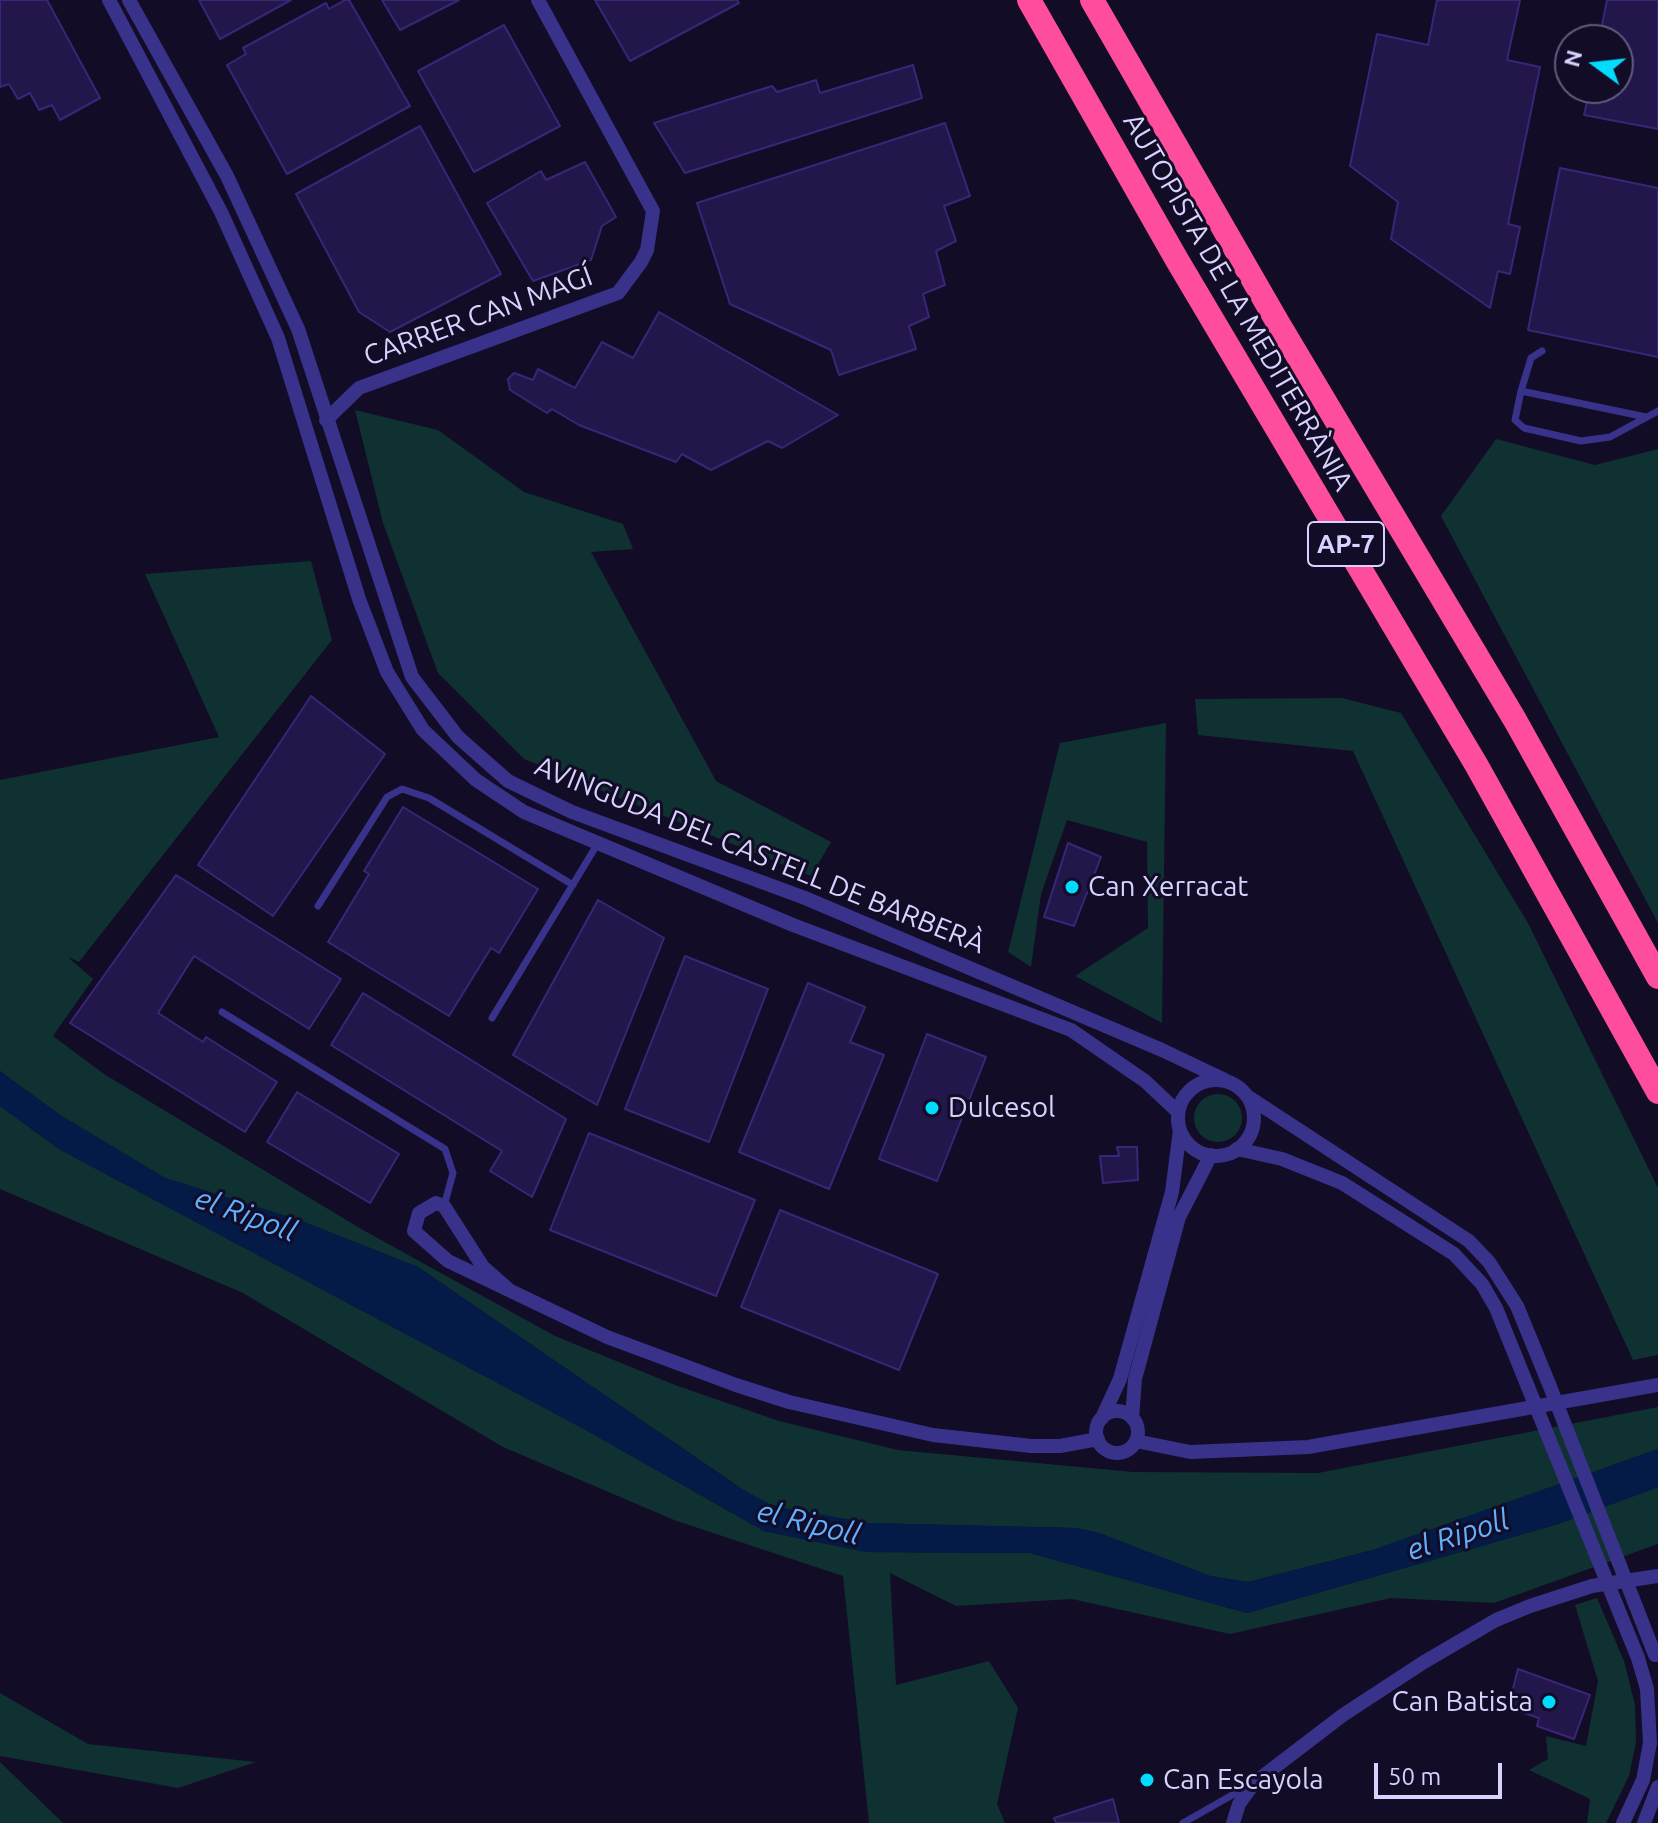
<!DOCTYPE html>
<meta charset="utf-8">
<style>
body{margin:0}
#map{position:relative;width:1658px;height:1823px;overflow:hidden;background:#120c27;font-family:Ubuntu,sans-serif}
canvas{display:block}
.north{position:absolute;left:1554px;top:24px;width:80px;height:80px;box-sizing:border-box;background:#120c27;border:2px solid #615b7d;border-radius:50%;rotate:285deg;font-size:22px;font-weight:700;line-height:32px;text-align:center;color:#d8d2ff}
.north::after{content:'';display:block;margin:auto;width:28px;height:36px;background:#00dcfd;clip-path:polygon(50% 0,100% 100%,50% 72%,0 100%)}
.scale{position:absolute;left:1374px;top:1763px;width:128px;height:36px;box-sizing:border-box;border:4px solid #d8d2ff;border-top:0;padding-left:10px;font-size:24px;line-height:28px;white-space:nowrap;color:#d8d2ff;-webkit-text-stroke:6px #120c27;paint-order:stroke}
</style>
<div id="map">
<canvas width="1658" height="1823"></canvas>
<div class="north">N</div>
<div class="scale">50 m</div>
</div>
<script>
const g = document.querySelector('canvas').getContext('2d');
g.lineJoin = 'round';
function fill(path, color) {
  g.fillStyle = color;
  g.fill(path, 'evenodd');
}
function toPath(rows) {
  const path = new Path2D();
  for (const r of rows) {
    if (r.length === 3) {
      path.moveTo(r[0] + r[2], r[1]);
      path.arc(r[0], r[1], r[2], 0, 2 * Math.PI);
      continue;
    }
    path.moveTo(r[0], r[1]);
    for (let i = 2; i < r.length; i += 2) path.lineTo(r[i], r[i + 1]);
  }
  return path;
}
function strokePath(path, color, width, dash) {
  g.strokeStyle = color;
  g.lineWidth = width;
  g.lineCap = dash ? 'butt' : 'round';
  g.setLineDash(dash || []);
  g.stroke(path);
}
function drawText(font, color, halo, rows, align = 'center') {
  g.font = font + ' Ubuntu,sans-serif';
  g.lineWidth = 6;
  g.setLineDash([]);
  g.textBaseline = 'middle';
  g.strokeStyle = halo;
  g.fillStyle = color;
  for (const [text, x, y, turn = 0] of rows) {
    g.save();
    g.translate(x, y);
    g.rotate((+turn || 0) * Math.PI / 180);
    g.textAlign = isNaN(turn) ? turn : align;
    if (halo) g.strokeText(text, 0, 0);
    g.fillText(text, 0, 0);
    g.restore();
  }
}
const green = toPath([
 [355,410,438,430,524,492,623,524,633,549,591,552,716,781,831,842,811,876,524,759,438,673,383,523],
 [1496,439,1595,465,1658,449,1658,923,1441,516],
 [311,561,332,640,79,962,68,957,93,979,53,1036,104,1074,363,1230,555,1336,675,1385,779,1421,898,1450,1133,1472,1318,1473,1658,1407,1658,1449,1373,1550,1248,1582,1210,1576,1099,1533,1075,1528,869,1523,800,1512,761,1502,418,1267,299,1220,165,1178,60,1115,0,1071,0,780,219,737,145,574],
 [1342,698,1401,713,1528,923,1658,1188,1658,1355,1633,1360,1353,751,1198,735,1195,699],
 [1166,723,1162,1023,1075,976,1148,928,1147,842,1067,820,1041,894,1031,967,1008,952,1060,743],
 [1218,1118,24],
 [0,1106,59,1149,584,1429,764,1531,866,1552,1030,1553,1247,1613,1558,1524,1658,1487,1658,1544,1494,1603,1391,1598,1230,1634,1072,1599,956,1606,890,1573,896,1685,989,1661,1018,1708,997,1804,1005,1823,869,1823,843,1576,674,1520,503,1447,243,1293,0,1189],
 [1597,1598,1624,1661,1635,1705,1636,1742,1629,1776,1606,1823,1587,1823,1590,1799,1529,1770,1548,1759,1546,1736,1586,1746,1598,1681,1575,1605],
 [0,1693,88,1744,256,1762,178,1788,0,1756],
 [0,1762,63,1823,0,1823]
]);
const water = toPath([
 [0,1071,60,1115,165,1178,299,1220,418,1267,740,1488,773,1506,869,1523,1075,1528,1099,1533,1210,1576,1248,1582,1373,1550,1658,1449,1658,1487,1558,1524,1247,1613,1030,1553,866,1552,764,1531,584,1429,59,1149,0,1106]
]);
const building = toPath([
 [0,0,47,0,100,98,60,120,52,105,39,110,30,93,18,99,9,84,0,87,0,0],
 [199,0,291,0,220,39,199,0],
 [345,0,349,0,410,106,287,174,227,65,246,54,243,48,326,3,329,9,345,0],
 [382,0,459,0,400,30,382,0],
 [595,0,737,0,739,3,630,61,595,0],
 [1437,0,1520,0,1507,60,1540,67,1508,224,1520,227,1510,274,1498,271,1490,308,1391,239,1398,202,1350,166,1377,34,1428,45,1437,0],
 [1607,0,1658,0,1658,129,1584,115,1590,88,1618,88,1618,40,1599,40,1607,0],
 [504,25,560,126,474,172,418,71,504,25],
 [913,65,922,98,685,173,654,123,772,86,777,92,816,80,820,93,913,65],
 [945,123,970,196,944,206,956,241,936,251,945,285,923,294,929,317,909,326,916,349,839,375,831,350,730,304,697,203,945,123],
 [420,126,501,274,390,332,359,312,296,194,420,126],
 [585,162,616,217,602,226,591,260,533,281,487,203,541,171,546,180,585,162],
 [1560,168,1658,188,1658,357,1528,330,1560,168],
 [659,312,838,415,782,448,768,441,711,470,682,454,676,462,579,425,552,409,547,413,510,390,508,379,514,373,533,380,538,369,575,388,602,342,633,358,659,312],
 [311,696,385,754,273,916,198,865,311,696],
 [403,807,538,889,499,953,491,948,449,1016,328,942,369,874,364,871,403,807],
 [1068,843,1101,857,1074,926,1044,917,1068,843],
 [176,875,341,979,309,1029,194,956,158,1013,203,1042,206,1037,277,1082,245,1132,70,1023,176,875],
 [598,900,664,938,597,1105,513,1055,598,900],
 [685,956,768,989,709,1142,625,1109,685,956],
 [808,983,865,1007,850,1042,884,1055,829,1189,739,1152,808,983],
 [363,993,566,1119,532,1197,490,1171,502,1151,331,1045,363,993],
 [927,1034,986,1057,937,1181,879,1159,927,1034],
 [297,1092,399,1154,370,1203,267,1142,297,1092],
 [589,1133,755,1200,716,1296,550,1230,589,1133],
 [1117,1147,1137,1147,1138,1180,1103,1183,1100,1156,1119,1156,1117,1147],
 [780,1210,938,1274,899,1370,741,1307,780,1210],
 [1518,1669,1590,1695,1574,1739,1537,1726,1539,1718,1508,1708,1518,1669],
 [1113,1799,1119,1823,1056,1823,1054,1818,1113,1799]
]);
const service = toPath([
 [1542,351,1531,358,1521,391,1515,420,1524,428,1581,441,1610,437,1658,411],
 [1521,391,1646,417],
 [318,906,387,797,402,789,429,798,573,885],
 [222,1012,445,1149,453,1173,444,1206],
 [492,1018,598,843],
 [1183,1823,1248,1786]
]);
const minor = toPath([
 [109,0,221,212,278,338,359,599,387,672,423,730,476,780,524,812,793,925,1071,1030,1145,1081,1178,1112],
 [129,0,227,176,298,329,412,677,458,737,508,781,572,812,805,898,1162,1050,1225,1080],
 [326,420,359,388,618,293,641,262,647,250,653,211,538,0],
 [1216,1118,38],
 [1247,1096,1469,1241,1489,1262,1517,1306,1549,1384],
 [1237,1149,1282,1159,1342,1183,1454,1254,1482,1284,1496,1308,1528,1387],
 [508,1289,483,1267,444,1206,436,1203,419,1213,414,1231,448,1261,607,1337,736,1385,789,1402,933,1435,1031,1446,1060,1446,1098,1439],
 [1117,1432,21],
 [1102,1418,1120,1379,1172,1192,1180,1130],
 [1132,1418,1135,1379,1179,1217,1211,1155],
 [1136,1441,1190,1452,1308,1447,1658,1385],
 [1233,1823,1239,1804,1254,1783,1343,1715,1424,1662,1496,1620,1530,1606,1592,1586,1658,1576],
 [1623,1823,1643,1780,1650,1743,1647,1689,1638,1658],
 [1644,1823,1658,1787]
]);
const motorway = toPath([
 [1029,0,1177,260,1477,766,1658,1092],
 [1092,0,1278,323,1515,720,1658,977]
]);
const minorBridge = toPath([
 [1549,1384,1655,1655],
 [1528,1387,1638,1658]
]);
const markers = [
 [1072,887,8,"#00dcfd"],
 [932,1108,8,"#00dcfd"],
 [1549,1702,8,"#00dcfd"],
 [1147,1780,8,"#00dcfd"]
];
const shields = [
 [1346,544,76]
];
const shieldNames = [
 ["AP-7",1346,544]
];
const streetNames = [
 ["AUTOPISTA DE LA MEDITERRÀNIA",1238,302,60],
 ["CARRER CAN MAGÍ",478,316,-20],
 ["AVINGUDA DEL CASTELL DE BARBERÀ",760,855,22]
];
const poiNames = [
 ["Can Xerracat",1088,887],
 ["Dulcesol",948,1108],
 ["Can Batista",1533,1702,"right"],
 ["Can Escayola",1163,1780]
];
const waterNames = [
 ["el Ripoll",246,1215,20],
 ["el Ripoll",809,1523,14],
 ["el Ripoll",1458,1535,-18]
];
fill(green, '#0f3131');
fill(water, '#041b48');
fill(building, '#22164a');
strokePath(building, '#392678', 2);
strokePath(service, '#38328b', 7);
strokePath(minor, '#38328b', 14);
strokePath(motorway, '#ff4d9d', 24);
strokePath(minorBridge, '#38328b', 14);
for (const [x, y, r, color] of markers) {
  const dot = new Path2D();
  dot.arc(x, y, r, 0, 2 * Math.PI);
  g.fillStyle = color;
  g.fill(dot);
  strokePath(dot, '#120c27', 3);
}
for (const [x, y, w] of shields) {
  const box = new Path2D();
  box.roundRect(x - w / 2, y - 22, w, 44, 6);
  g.fillStyle = '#120c27';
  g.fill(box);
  strokePath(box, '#d8d2ff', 2);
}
drawText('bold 26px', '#d8d2ff', null, shieldNames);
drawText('28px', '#d8d2ff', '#120c27', streetNames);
drawText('28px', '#d8d2ff', '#120c27', poiNames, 'left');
drawText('italic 30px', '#60b0ff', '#120c27', waterNames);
</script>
